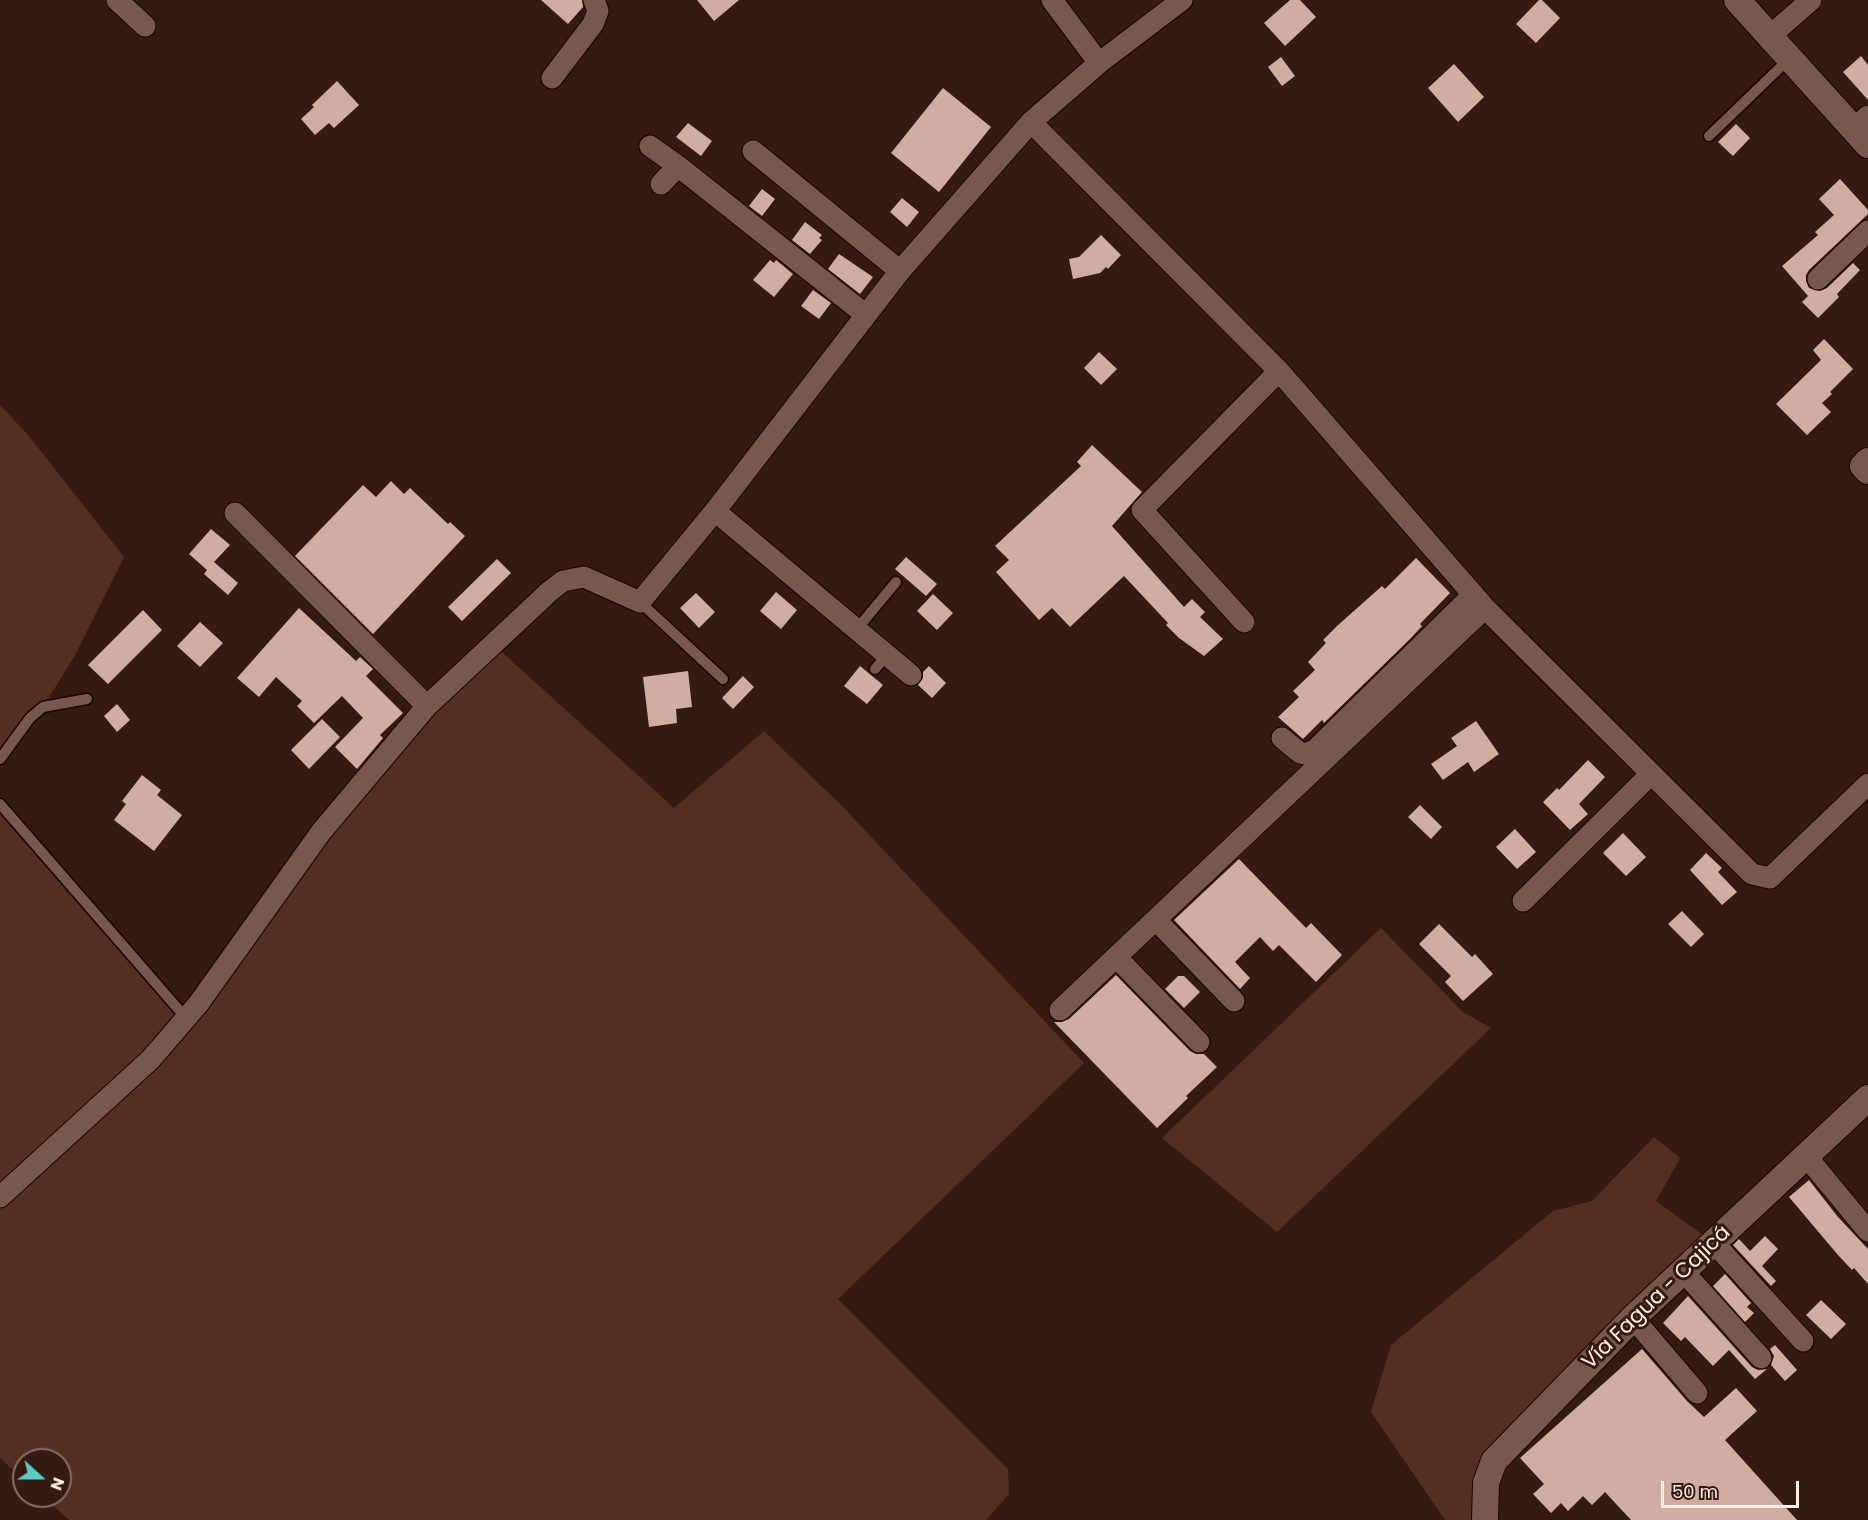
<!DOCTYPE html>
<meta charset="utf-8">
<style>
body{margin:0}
#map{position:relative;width:1868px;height:1520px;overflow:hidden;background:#341b12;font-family:Poppins,sans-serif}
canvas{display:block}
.north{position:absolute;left:12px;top:1448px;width:60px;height:60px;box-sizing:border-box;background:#341b12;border:2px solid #856f67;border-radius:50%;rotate:111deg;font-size:16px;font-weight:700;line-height:24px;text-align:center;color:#ffede6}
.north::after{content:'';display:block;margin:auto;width:21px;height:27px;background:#54cdc8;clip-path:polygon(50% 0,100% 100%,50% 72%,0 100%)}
.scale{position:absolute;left:1661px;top:1481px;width:138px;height:27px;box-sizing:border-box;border:3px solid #ffede6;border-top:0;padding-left:8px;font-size:18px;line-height:21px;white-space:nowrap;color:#ffede6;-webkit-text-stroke:4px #341b12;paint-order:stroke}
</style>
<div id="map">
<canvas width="1868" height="1520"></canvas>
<div class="north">N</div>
<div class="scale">50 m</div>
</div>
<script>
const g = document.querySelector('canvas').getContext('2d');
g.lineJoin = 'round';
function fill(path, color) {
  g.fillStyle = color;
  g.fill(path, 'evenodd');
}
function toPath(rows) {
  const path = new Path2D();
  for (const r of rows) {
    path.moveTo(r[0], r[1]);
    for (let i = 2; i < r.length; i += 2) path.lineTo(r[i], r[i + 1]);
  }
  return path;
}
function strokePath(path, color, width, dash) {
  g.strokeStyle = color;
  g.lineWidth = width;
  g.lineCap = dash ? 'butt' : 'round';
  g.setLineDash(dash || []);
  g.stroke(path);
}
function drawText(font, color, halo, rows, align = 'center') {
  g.font = font + ' Poppins,sans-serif';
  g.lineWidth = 6;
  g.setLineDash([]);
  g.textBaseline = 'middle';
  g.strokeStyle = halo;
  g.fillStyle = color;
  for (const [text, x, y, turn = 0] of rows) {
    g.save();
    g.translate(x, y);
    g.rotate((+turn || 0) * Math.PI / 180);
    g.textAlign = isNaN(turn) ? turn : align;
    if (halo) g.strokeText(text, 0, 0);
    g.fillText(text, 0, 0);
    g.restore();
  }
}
const green = toPath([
 [0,405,29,436,124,557,74,657,43,707,0,759],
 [493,644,674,808,764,731,842,806,1084,1063,838,1299,1008,1469,1009,1494,986,1520,69,1520,42,1496,60,1496,60,1460,24,1460,24,1480,0,1458,0,804,186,1017,321,832],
 [1381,928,1463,1012,1491,1028,1277,1232,1162,1138],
 [1654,1137,1680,1158,1656,1201,1714,1243,1494,1461,1485,1520,1445,1520,1371,1412,1391,1345,1553,1211,1592,1201]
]);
const building = toPath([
 [541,0,582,0,583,7,568,24],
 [697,0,739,0,714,21],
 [1290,0,1300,0,1316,17,1285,46,1264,23],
 [1539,0,1542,0,1560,18,1536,43,1516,24],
 [1861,56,1868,65,1868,100,1843,72],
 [1281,57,1295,76,1282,86,1268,67],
 [1454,64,1484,97,1458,122,1428,88],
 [337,81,359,105,334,128,329,123,315,135,301,119,314,107,312,105],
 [943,88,991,127,939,192,891,153],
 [688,123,712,141,701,156,676,137],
 [1736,124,1750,138,1733,156,1718,142],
 [1840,179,1868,210,1868,214,1809,270,1806,275,1806,281,1809,288,1820,291,1827,288,1853,263,1860,270,1837,294,1839,297,1818,318,1802,302,1808,296,1782,266,1818,235,1815,232,1834,215,1819,199],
 [762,189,775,199,762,216,749,206],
 [902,198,919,212,907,227,890,212],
 [805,222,822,235,819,238,822,240,810,254,792,240],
 [1101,235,1121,255,1108,269,1106,267,1100,273,1073,279,1069,259,1079,257],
 [839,254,873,277,860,294,828,269],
 [770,260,774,263,776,260,793,274,774,297,753,280],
 [813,290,831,303,819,319,801,306],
 [1824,339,1853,369,1830,392,1832,394,1822,403,1831,412,1807,435,1776,404,1821,360,1813,350],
 [1099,352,1117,369,1101,385,1084,368],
 [1092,445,1142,492,1112,526,1184,607,1192,599,1205,612,1200,617,1223,639,1204,656,1179,638,1166,625,1168,623,1124,576,1070,627,1052,608,1039,620,996,572,1009,560,995,546,1081,466,1077,462],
 [391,481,404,494,410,488,448,524,450,522,465,536,373,634,295,556,363,485,376,497],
 [211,529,230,545,214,562,238,583,228,595,204,574,207,570,189,554],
 [906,557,937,584,926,596,895,569],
 [1416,558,1450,593,1420,624,1422,626,1411,638,1324,723,1322,720,1303,739,1278,717,1299,697,1293,691,1315,670,1308,662,1326,643,1323,640,1337,626,1382,586,1385,589],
 [497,559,511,573,462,621,448,607],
 [776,592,797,610,781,629,760,611],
 [696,593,715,612,699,628,680,608],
 [933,594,953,613,937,630,917,611],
 [299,608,356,661,360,657,373,669,366,676,403,713,380,735,383,738,357,769,335,747,363,718,342,696,314,723,297,706,302,701,276,677,259,697,237,678],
 [143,610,162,630,108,684,88,665],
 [200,622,223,643,200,667,177,646],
 [860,666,883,685,867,704,844,686],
 [929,666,946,683,932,698,918,685,923,678,923,672],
 [688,671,692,707,676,709,677,723,649,727,643,677],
 [743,676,754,687,733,709,722,698],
 [117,704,130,720,117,732,104,716],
 [322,719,340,737,309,769,291,750],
 [1476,721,1499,754,1474,772,1468,762,1443,780,1431,764,1457,746,1451,738],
 [1588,760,1605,777,1579,804,1588,814,1570,830,1543,802,1557,788,1559,790],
 [142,775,161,790,157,795,182,815,154,851,114,820,126,804,122,801],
 [1420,805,1442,827,1431,839,1408,817],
 [1515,829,1536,852,1517,869,1496,847],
 [1623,833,1646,857,1626,876,1603,853],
 [1706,853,1722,868,1718,872,1737,892,1722,905,1690,870],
 [1239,859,1306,928,1311,923,1342,955,1316,982,1279,945,1273,951,1260,937,1235,962,1250,978,1240,989,1174,920],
 [1682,911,1704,934,1691,947,1668,924],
 [1439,924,1472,957,1475,954,1493,974,1463,1001,1445,982,1451,976,1419,944],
 [1116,975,1190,1051,1196,1054,1204,1054,1217,1067,1186,1096,1188,1098,1157,1128,1054,1022,1062,1022,1069,1019],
 [1178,976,1184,976,1200,992,1184,1008,1165,989],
 [1809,1180,1838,1217,1868,1249,1868,1284,1854,1268,1852,1270,1838,1255,1789,1197],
 [1765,1236,1778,1249,1762,1266,1776,1281,1771,1286,1733,1245,1739,1239,1750,1251],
 [1725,1274,1751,1303,1747,1307,1754,1313,1745,1322,1713,1286],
 [1688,1296,1752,1367,1758,1370,1767,1369,1755,1379,1729,1350,1713,1366,1685,1337,1681,1341,1663,1323],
 [1821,1300,1846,1324,1831,1339,1806,1315],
 [1775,1345,1797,1370,1785,1381,1771,1365,1774,1356,1770,1349],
 [1642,1349,1687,1401,1704,1417,1736,1388,1757,1411,1725,1440,1797,1520,1631,1520,1605,1492,1592,1505,1583,1496,1568,1511,1561,1503,1551,1513,1533,1494,1544,1484,1520,1458]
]);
const service = toPath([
 [1709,136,1790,58],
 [640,602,723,679],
 [857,629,896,582],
 [875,669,887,655],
 [0,759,30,718,43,707,87,699],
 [0,804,186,1018]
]);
const minor = toPath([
 [117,0,145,26],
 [1052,0,1099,63],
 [1770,36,1811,0],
 [552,78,593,24,598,11,594,0],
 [1031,122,1279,371,1485,608,1752,874,1770,878,1868,784],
 [1854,129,1868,116],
 [650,146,678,166,866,315],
 [753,151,900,271],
 [661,184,678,166],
 [1818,279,1868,231],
 [715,511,911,675],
 [235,513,427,706],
 [1244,622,1142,510,1279,371],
 [1282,738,1300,753,1305,754,1315,750,1473,595],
 [1523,901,1651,774],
 [1156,920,1234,1001],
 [1116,957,1199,1042],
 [1060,1010,1485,608],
 [1806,1156,1868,1231],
 [0,1197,151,1059,199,1003,321,832,427,706,550,591,563,581,584,577,640,602,715,511,900,271,1031,122,1099,63,1182,0],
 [1714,1243,1803,1341],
 [1683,1271,1761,1358],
 [1633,1318,1697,1393]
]);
const tertiary = toPath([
 [1737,0,1868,145],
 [1868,461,1863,466,1868,471],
 [1485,1520,1486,1483,1494,1461,1633,1318,1868,1098]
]);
const streetNames = [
 ["Vía Fagua - Cajicá",1657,1298,-44]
];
fill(green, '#542f21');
fill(building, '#cfada1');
strokePath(service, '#1b0501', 13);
strokePath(minor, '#1b0501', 23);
strokePath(tertiary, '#1b0501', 28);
strokePath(service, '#76584d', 10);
strokePath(minor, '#76584d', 21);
strokePath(tertiary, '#76584d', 26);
drawText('21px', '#ffede6', '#341b12', streetNames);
</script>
